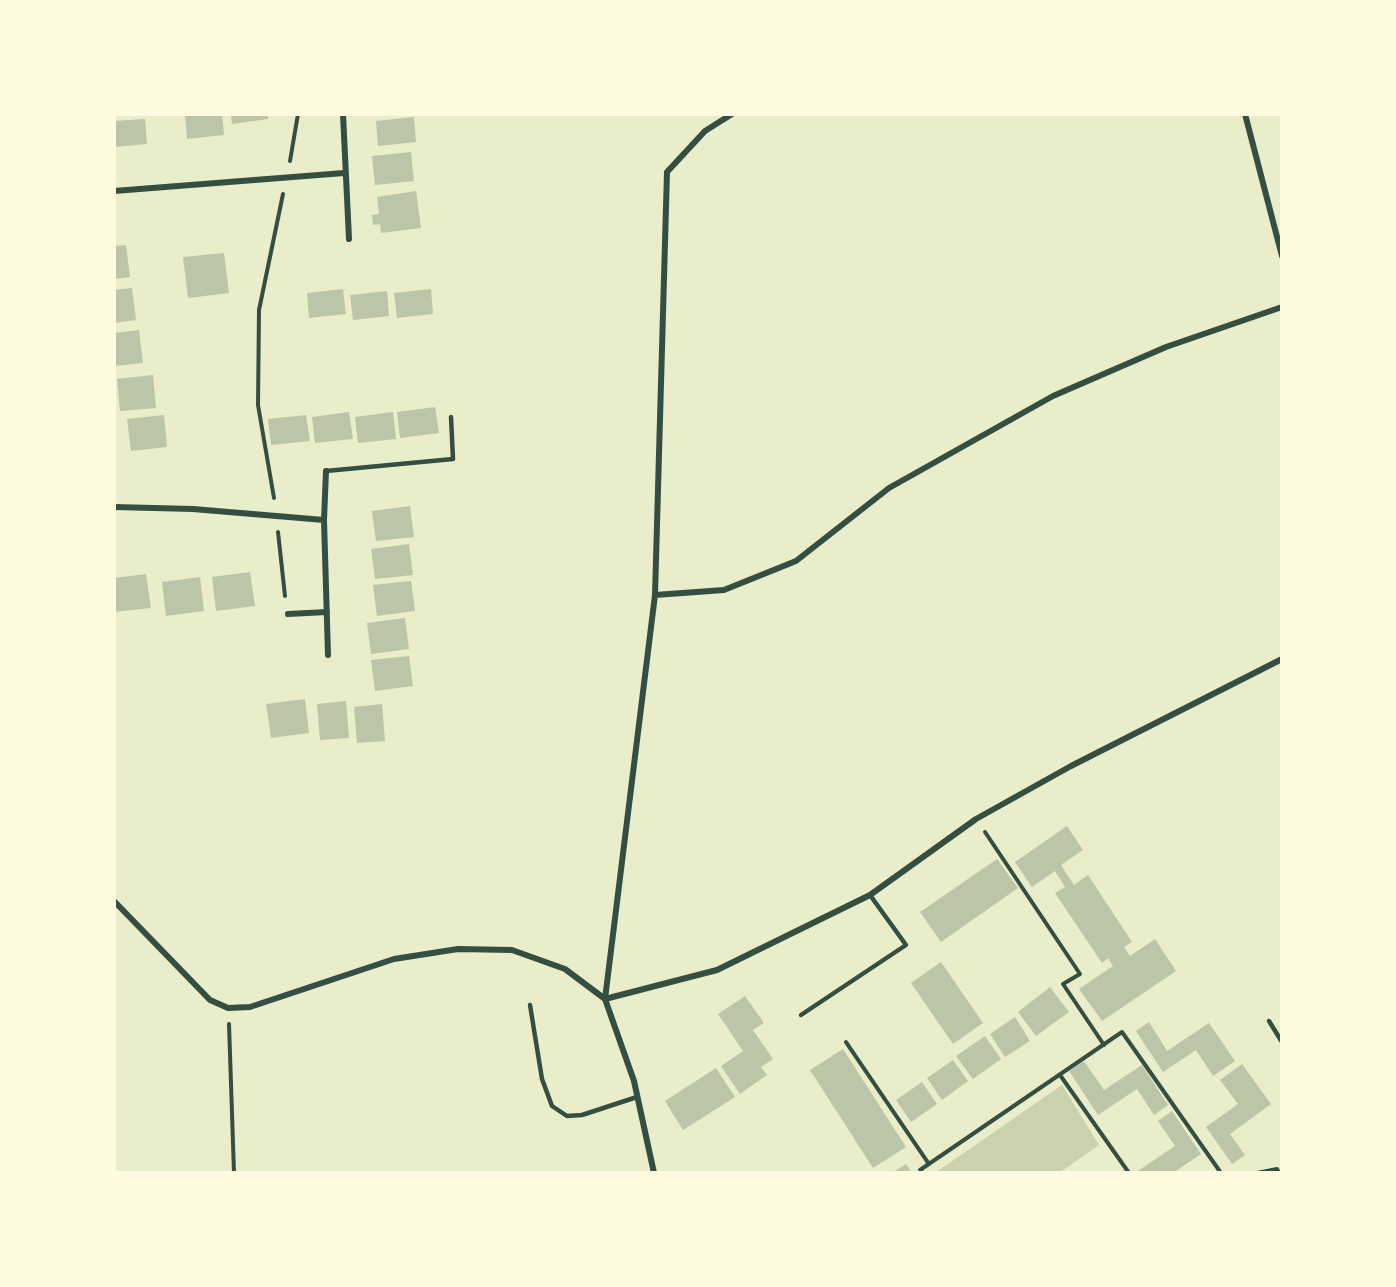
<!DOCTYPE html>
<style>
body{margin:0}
#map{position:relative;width:1396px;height:1287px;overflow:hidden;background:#e9edc9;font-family:Mulish,sans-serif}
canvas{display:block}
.frame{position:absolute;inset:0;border:116px solid #fefae0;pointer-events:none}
</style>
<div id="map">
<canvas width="1396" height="1287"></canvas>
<div class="frame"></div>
</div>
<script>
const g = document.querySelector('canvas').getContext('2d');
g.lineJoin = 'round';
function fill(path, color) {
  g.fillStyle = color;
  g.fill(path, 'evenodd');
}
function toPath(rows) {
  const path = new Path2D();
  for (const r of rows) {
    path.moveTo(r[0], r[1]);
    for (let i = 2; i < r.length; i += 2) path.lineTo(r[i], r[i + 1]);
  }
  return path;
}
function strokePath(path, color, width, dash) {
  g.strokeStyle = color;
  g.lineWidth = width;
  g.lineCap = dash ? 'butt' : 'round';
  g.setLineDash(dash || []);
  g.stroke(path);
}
const green = toPath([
 [1062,1085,1099,1145,1059,1173,935,1173]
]);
const building = toPath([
 [185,114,222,114,224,135,187,139],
 [231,114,268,114,268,119,232,124],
 [414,117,416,142,378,146,376,121],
 [145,119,147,144,114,147,114,121],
 [411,152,414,181,375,185,372,156],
 [416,191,421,228,381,233,380,224,373,225,372,215,379,214,377,197],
 [126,245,130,277,114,279,114,246],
 [224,253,229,293,188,298,183,257],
 [132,288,136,320,114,323,114,290],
 [343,289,346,314,309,318,307,293],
 [431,289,433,314,397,318,394,293],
 [387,291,389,316,353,320,350,295],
 [139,330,143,363,114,366,114,333],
 [153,375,156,408,120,411,117,379],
 [435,407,439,433,400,438,397,412],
 [349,412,353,439,315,443,312,417],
 [393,412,396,439,358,443,355,417],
 [164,415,167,447,131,451,127,419],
 [306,415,310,441,271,445,268,419],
 [410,506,414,537,376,541,372,511],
 [409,544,413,575,375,579,371,549],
 [250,572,255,606,216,611,212,577],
 [146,574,151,608,114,612,114,578],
 [200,577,204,611,166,616,162,582],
 [411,581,415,611,377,616,373,585],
 [405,618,409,649,371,654,367,623],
 [409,656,413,686,375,691,371,660],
 [305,699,309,733,271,738,266,704],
 [346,701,349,738,320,740,317,704],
 [382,704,385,741,357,743,354,707],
 [1067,826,1083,850,1061,865,1074,885,1088,875,1132,942,1124,947,1130,956,1155,939,1176,971,1102,1021,1079,989,1113,966,1108,958,1102,963,1055,893,1065,887,1055,871,1032,887,1015,862],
 [997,859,1018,888,941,942,920,912],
 [941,962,983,1023,953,1044,911,983],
 [1050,987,1069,1012,1036,1036,1018,1012],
 [745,996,764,1023,753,1030,773,1059,761,1067,767,1075,740,1094,721,1066,743,1051,718,1014],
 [1015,1017,1030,1041,1005,1057,990,1034],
 [1149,1022,1167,1051,1209,1023,1235,1061,1213,1076,1196,1050,1163,1072,1136,1031],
 [985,1036,1001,1059,973,1079,956,1056],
 [843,1049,906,1147,873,1168,810,1070],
 [953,1060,968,1081,942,1100,927,1078],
 [1084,1061,1104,1090,1142,1065,1168,1105,1154,1115,1137,1089,1098,1115,1069,1071],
 [1242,1064,1271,1104,1230,1134,1245,1155,1232,1164,1206,1127,1238,1104,1220,1080],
 [716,1068,735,1097,683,1130,665,1101],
 [922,1082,937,1104,911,1122,896,1100],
 [1172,1111,1201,1154,1173,1173,1140,1173,1138,1171,1175,1146,1158,1121],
 [906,1164,912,1173,892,1173]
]);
const path = toPath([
 [290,161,298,114],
 [274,498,258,405,259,310,283,194],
 [278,532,285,596],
 [985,832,1080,974,1063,984,1104,1045],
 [229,1024,234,1173],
 [846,1042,929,1164],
 [1060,1075,1129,1173],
 [922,1173,920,1170,1122,1032,1221,1173],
 [1257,1173,1277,1169,1279,1173]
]);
const service = toPath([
 [326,471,453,459,451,417],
 [530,1005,542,1079,552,1106,567,1116,582,1115,637,1097],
 [801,1015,906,945,870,895],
 [1269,1021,1282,1042]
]);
const minor = toPath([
 [343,114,349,239],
 [732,114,705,131,667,172,655,595,605,999,717,970,870,895,976,819,1071,766,1282,659],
 [1245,114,1282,256],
 [114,191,344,173],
 [326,471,324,520,328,655],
 [114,507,193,509,324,520],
 [655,595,724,590,796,561,889,488,1053,396,1166,347,1282,307],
 [288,614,327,612],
 [114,901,210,1000,228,1008,250,1007,394,959,458,949,512,950,565,969,605,999,634,1081,654,1173]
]);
fill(green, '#cad2ad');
fill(building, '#bcc5a7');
strokePath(path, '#344e41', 4);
strokePath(service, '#344e41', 4.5);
strokePath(minor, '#344e41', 6);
</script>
